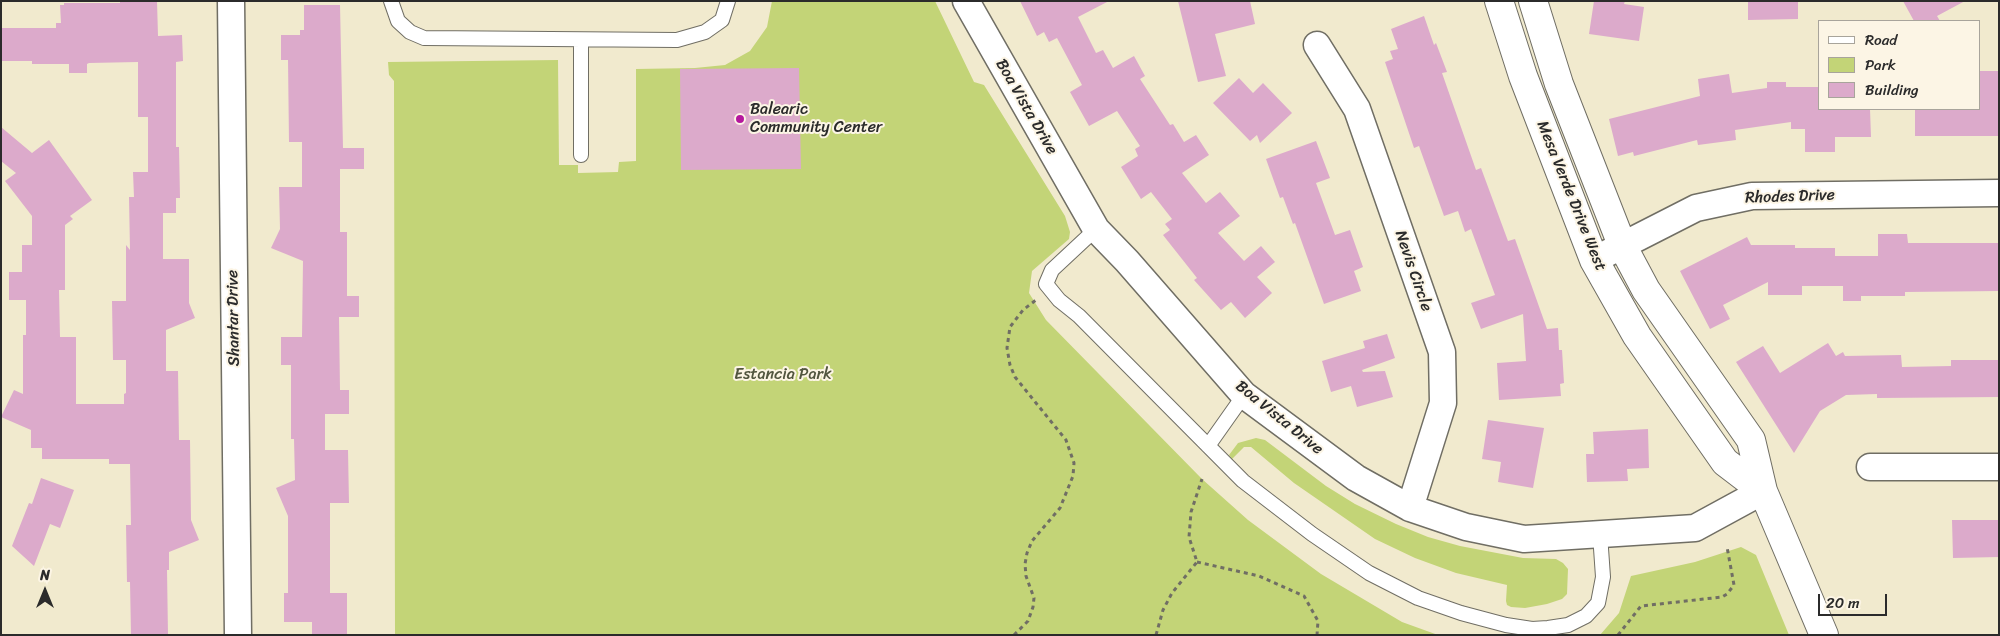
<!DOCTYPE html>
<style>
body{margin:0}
#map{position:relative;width:2000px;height:636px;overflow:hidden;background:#f1eace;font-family:Sriracha,sans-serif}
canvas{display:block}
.frame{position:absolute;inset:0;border:2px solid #2b2b2b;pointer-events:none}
.legend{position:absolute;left:1818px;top:20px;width:162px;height:90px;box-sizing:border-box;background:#fcf5e5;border:1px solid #a8a49b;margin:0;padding:6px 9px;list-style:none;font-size:15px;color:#2b2b2b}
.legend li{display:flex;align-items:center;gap:10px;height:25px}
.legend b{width:25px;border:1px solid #a8a49b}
.north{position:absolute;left:20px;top:566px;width:50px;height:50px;-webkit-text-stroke:4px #fcf5e5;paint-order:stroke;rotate:0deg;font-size:14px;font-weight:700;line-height:20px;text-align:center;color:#2b2b2b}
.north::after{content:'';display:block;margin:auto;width:18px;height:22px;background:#2b2b2b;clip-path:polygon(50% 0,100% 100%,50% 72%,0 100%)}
.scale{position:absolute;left:1818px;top:594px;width:69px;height:22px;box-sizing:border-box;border:2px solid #2b2b2b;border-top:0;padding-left:6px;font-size:15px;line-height:18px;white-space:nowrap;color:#2b2b2b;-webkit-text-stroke:4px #fcf5e5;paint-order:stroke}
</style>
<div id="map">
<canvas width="2000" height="636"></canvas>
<div class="frame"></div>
<ul class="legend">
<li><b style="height:6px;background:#fff"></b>Road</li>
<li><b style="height:14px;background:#c3d477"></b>Park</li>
<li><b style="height:14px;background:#dcaacb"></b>Building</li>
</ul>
<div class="north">N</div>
<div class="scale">20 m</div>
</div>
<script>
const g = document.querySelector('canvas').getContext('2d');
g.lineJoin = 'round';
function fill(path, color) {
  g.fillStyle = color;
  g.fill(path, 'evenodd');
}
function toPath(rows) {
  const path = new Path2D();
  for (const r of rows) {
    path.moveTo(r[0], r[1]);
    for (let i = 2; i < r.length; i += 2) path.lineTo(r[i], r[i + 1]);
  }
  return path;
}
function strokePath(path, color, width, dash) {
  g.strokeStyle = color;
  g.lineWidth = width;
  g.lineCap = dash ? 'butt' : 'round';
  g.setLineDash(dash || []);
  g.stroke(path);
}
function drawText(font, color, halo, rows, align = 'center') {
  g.font = font + ' Sriracha,sans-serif';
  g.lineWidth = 4;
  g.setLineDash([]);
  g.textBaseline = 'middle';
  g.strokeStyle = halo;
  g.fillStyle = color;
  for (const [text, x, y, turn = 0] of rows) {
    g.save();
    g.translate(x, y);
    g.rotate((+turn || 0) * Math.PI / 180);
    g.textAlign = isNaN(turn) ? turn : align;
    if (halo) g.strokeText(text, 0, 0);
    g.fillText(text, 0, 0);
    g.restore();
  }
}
const green = toPath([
 [772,1,935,1,974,82,984,85,1065,216,1070,232,1069,239,1032,271,1029,293,1046,320,1202,479,1248,520,1321,574,1402,622,1438,635,395,635,394,81,389,75,388,62,558,60,559,165,578,165,578,173,618,172,619,162,636,161,636,69,695,68,725,65,750,51,767,27],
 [1256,438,1265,440,1326,486,1355,504,1396,524,1428,537,1460,546,1523,558,1556,559,1563,563,1568,569,1567,594,1562,599,1547,604,1525,608,1511,607,1507,605,1506,601,1507,585,1456,573,1415,558,1375,539,1294,483,1251,447,1244,447,1232,459,1229,455,1238,443],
 [1741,547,1756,555,1789,635,1600,635,1619,613,1631,576,1695,562]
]);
const building = toPath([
 [120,1,157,1,158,36,182,35,183,61,176,62,176,147,179,147,180,198,176,198,176,213,163,213,163,259,189,259,189,303,195,318,166,330,166,371,178,371,179,440,190,440,191,520,199,540,169,552,169,570,167,570,168,635,131,635,130,582,127,582,126,525,131,525,130,464,109,464,109,459,42,459,42,448,31,448,31,430,1,417,14,390,23,394,23,335,26,335,26,300,9,300,9,272,22,272,22,245,32,245,32,216,5,181,16,173,1,161,1,127,32,153,49,140,92,200,70,216,73,219,65,225,65,290,59,290,60,337,76,337,76,404,124,404,124,394,126,393,126,360,113,360,112,301,126,301,126,245,130,250,129,197,134,197,133,172,148,172,148,117,138,117,138,62,89,63,87,64,87,73,69,73,69,64,32,64,32,61,1,61,1,28,56,28,56,23,61,23,60,5,64,5,64,3,120,3],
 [1020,1,1109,1,1078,17,1096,53,1103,50,1113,68,1134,56,1145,76,1140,79,1170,125,1173,124,1184,142,1196,135,1209,155,1182,173,1206,203,1220,192,1240,216,1218,233,1244,261,1261,246,1275,262,1257,277,1272,293,1245,318,1231,302,1221,310,1194,280,1197,278,1163,235,1170,230,1165,224,1172,219,1151,192,1141,199,1121,167,1138,156,1135,149,1140,146,1117,111,1089,126,1070,92,1082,85,1057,38,1049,42,1044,32,1037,36],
 [1178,1,1250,1,1255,24,1215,34,1226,76,1198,82],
 [1594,1,1625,1,1624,4,1644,7,1639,41,1589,34],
 [1748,1,1798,1,1798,19,1748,20],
 [1903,1,1965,1,1937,16,1940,21,1914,21],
 [304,5,340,5,343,148,364,148,364,169,340,169,340,232,347,232,347,296,359,296,359,317,339,317,340,390,349,390,349,414,325,414,325,450,348,450,349,503,330,503,330,593,347,593,347,635,312,635,312,622,284,622,284,593,288,593,288,516,276,488,295,480,294,439,291,439,291,365,281,365,281,337,302,337,303,261,271,248,280,229,279,187,302,187,302,142,289,142,288,60,281,60,281,35,300,35,300,30,304,30],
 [1424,16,1434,45,1436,43,1447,72,1442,73,1476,170,1481,168,1508,241,1515,239,1547,329,1558,328,1559,350,1562,350,1564,383,1560,384,1561,396,1499,400,1497,363,1526,361,1523,314,1481,329,1471,303,1495,295,1471,229,1465,232,1458,211,1444,216,1419,146,1414,148,1385,62,1393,59,1390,51,1398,49,1391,29],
 [799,68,801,169,681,170,680,69],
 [1979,71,1999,71,1999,136,1915,136,1915,109,1979,109],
 [1729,74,1732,93,1767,88,1767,82,1786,82,1786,87,1819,87,1819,109,1870,109,1871,137,1835,137,1835,152,1805,152,1805,129,1791,129,1791,122,1735,130,1736,140,1698,145,1697,140,1634,156,1633,152,1618,156,1609,119,1700,96,1698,79],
 [1239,78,1253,93,1263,83,1292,113,1260,143,1257,135,1250,141,1213,103],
 [1316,141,1330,178,1316,183,1335,235,1350,230,1363,267,1354,271,1361,291,1324,304,1295,223,1293,224,1283,197,1280,198,1266,159],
 [1878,234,1907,234,1908,243,1999,243,1999,291,1905,292,1905,296,1861,296,1861,301,1843,301,1843,286,1802,286,1802,295,1768,295,1768,282,1723,305,1730,319,1710,329,1680,271,1747,237,1751,245,1795,245,1795,248,1835,248,1835,256,1878,256],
 [1387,334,1395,358,1362,370,1363,372,1385,371,1393,397,1357,407,1351,386,1331,392,1322,361,1365,348,1363,341],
 [1828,343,1836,356,1843,352,1845,356,1901,355,1902,367,1951,366,1951,360,1999,360,1999,397,1877,398,1877,394,1846,395,1820,411,1794,453,1736,362,1763,346,1780,373],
 [1488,420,1544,428,1533,488,1498,482,1501,462,1482,459],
 [1648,429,1649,468,1627,469,1628,481,1587,482,1586,454,1594,454,1593,432],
 [41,478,74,490,60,528,50,524,34,566,12,546,29,503,32,504],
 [1952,520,1999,520,1999,557,1953,558]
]);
const path = toPath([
 [1197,562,1259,576,1304,596,1318,621,1317,635],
 [1014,635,1028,621,1033,607,1034,598,1026,576,1025,564,1027,553,1032,541,1060,508,1073,476,1074,463,1066,440,1015,377,1010,365,1007,348,1010,327,1023,310,1036,300],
 [1156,635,1163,610,1172,593,1197,562,1189,537,1191,512,1202,479],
 [1618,635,1641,606,1722,597,1727,594,1734,585,1727,547]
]);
const lane = toPath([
 [391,1,398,21,410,32,424,38,677,40,705,32,722,20,728,1],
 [581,40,581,155],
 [1096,229,1052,270,1046,284,1059,300,1079,316,1243,481,1312,534,1369,573,1418,598,1461,613,1506,625,1532,629,1548,628,1568,625,1586,616,1598,603,1603,577,1600,534],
 [1208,446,1244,395]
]);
const street = toPath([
 [231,1,238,635],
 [966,1,1096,229,1127,261,1244,395,1356,478,1410,508,1466,527,1524,539,1695,528,1763,491],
 [1317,45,1357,109,1442,352,1443,403,1410,508],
 [1594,260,1696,208,1752,196,1999,193],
 [1870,467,1999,467]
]);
const secondary = toPath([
 [1499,1,1523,76,1594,260,1637,336,1725,462,1763,491],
 [1533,1,1559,84,1622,245,1646,290,1751,440,1763,491,1824,635]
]);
const markers = [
 [740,119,5,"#b5179e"]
];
const streetNames = [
 ["Boa Vista Drive",1026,107,60],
 ["Mesa Verde Drive West",1571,196,68],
 ["Rhodes Drive",1790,197,-2],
 ["Nevis Circle",1413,271,71],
 ["Shantar Drive",234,318,-91],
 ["Boa Vista Drive",1279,418,39]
];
const poiNames = [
 ["Balearic",750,110],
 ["Community Center",750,128]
];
const parkNames = [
 ["Estancia Park",783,375]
];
fill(green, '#c3d477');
fill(building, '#dcaacb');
strokePath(lane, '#706e64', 16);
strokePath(street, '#706e64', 29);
strokePath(secondary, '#706e64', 30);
strokePath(path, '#706e64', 3, [4, 4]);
strokePath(lane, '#fff', 14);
strokePath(street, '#fff', 26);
strokePath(secondary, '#fff', 28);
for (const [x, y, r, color] of markers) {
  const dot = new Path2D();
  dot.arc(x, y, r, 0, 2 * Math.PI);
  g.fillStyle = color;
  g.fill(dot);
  strokePath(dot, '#fcf5e5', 2);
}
drawText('16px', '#2b2b2b', '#fcf5e5', streetNames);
drawText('16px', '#2b2b2b', '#fcf5e5', poiNames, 'left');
drawText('16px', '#51553e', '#fcf5e5', parkNames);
</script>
